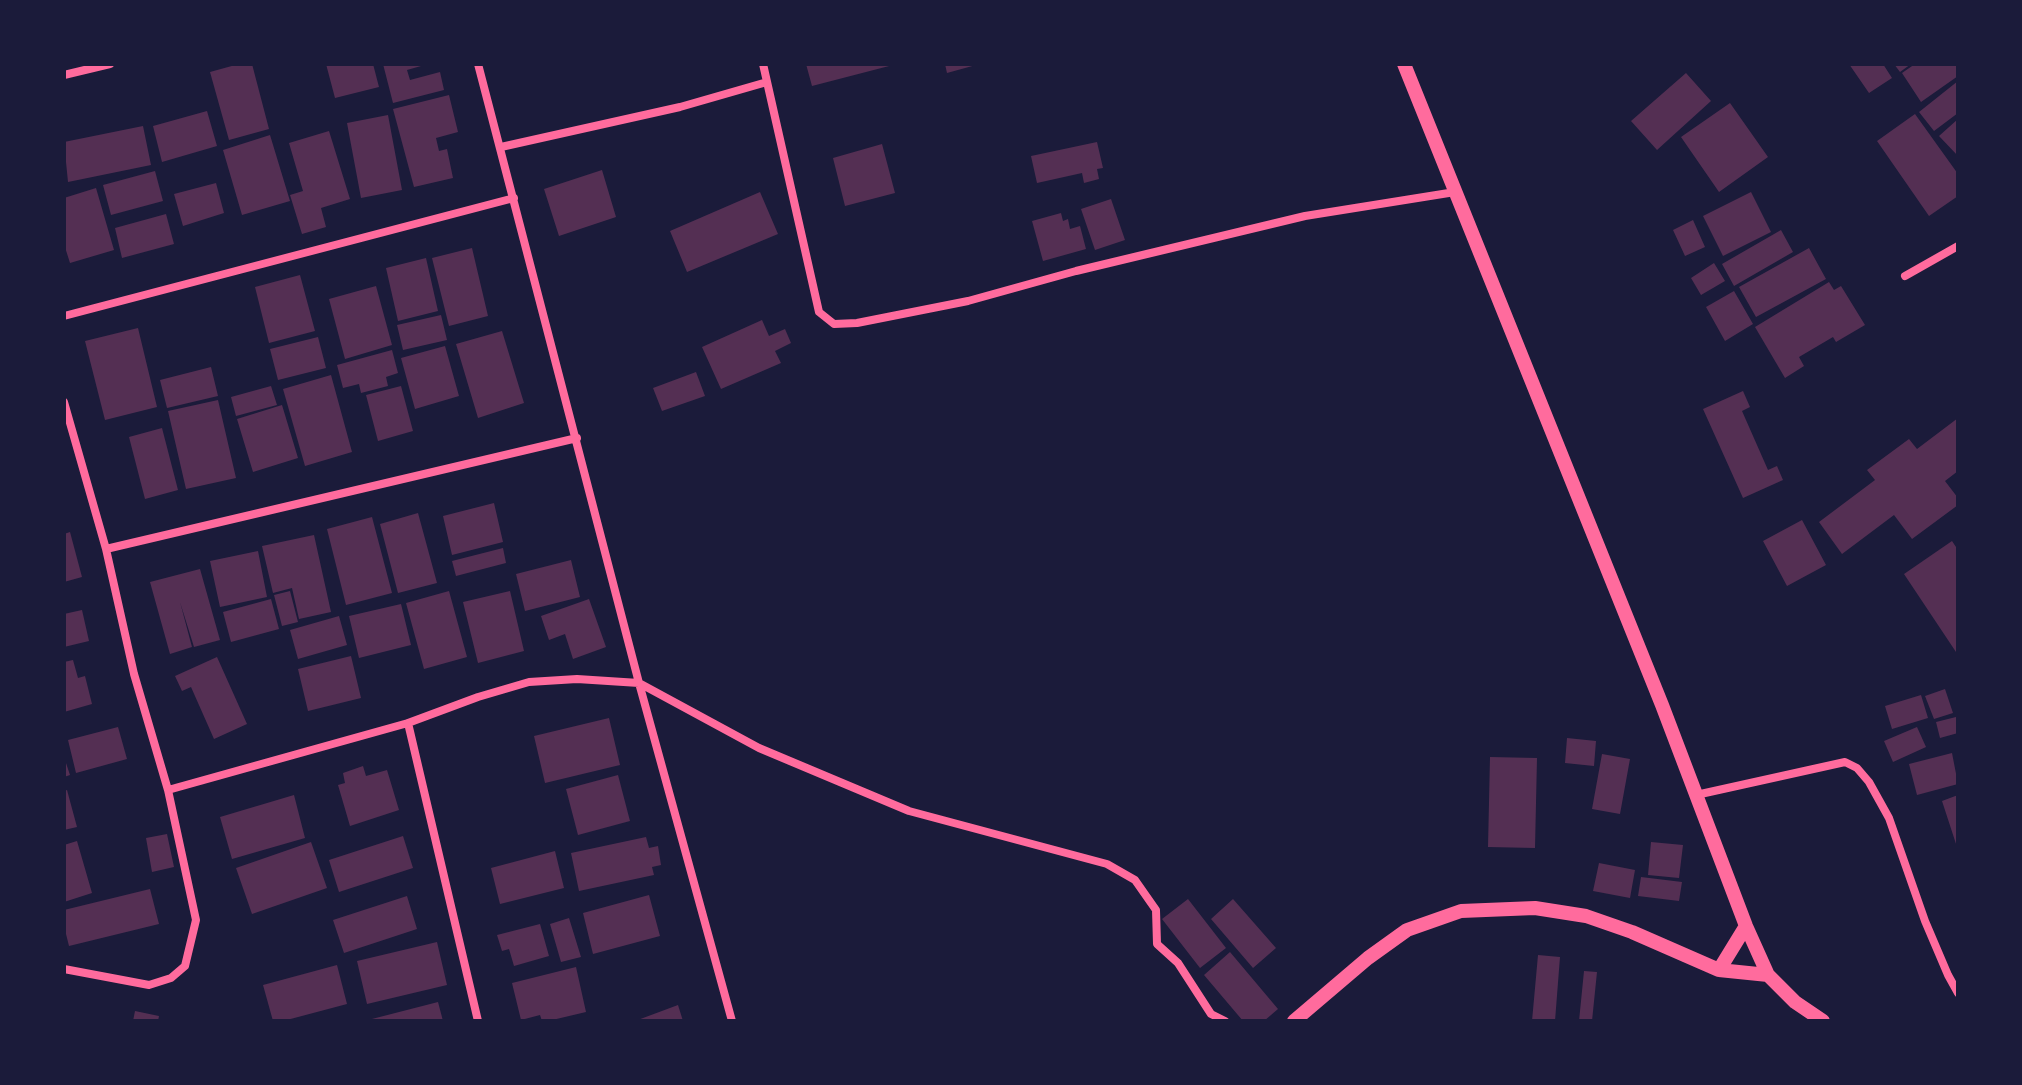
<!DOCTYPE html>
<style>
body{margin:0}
#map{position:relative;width:2022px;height:1085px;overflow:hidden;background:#1b1b3a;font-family:"Space Grotesk",sans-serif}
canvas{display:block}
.frame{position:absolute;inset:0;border:66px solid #1b1b3a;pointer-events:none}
</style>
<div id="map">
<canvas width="2022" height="1085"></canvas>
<div class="frame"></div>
</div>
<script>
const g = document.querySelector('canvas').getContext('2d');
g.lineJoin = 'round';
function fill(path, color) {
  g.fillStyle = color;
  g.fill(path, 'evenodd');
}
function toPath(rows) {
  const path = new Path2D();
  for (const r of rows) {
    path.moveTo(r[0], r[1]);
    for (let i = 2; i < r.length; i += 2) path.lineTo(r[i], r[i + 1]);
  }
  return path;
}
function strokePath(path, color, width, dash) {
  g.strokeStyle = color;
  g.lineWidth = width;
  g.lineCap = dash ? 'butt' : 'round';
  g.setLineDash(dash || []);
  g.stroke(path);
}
const building = toPath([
 [239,64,252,64,269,129,229,140,210,72],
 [326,64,373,64,379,87,335,98],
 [383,64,428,64,407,70,410,80,440,72,444,90,393,103],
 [806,64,893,64,893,65,812,86],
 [945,64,976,64,976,65,947,73],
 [1849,64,1883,64,1892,78,1869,93],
 [1894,64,1911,64,1900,72],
 [1915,64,1958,64,1958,76,1921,102,1902,73],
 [1686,73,1711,101,1657,150,1631,121],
 [1958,81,1958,113,1934,131,1919,112],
 [449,95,458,132,436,138,439,151,447,149,453,178,414,187,393,109],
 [1730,103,1768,157,1719,192,1681,137],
 [207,111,217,146,162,162,153,126],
 [1915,114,1958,174,1958,196,1929,216,1877,141],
 [388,115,402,190,361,198,347,123],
 [1958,119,1958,156,1939,136],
 [143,126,151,165,68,182,64,142],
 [329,131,350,199,321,208,326,227,302,234,290,195,303,191,289,143],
 [270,135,290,201,242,215,223,150],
 [1097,142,1103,168,1097,169,1099,179,1084,183,1082,173,1037,183,1031,156],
 [882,144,895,193,845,206,833,158],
 [602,170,616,217,559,236,544,189],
 [155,171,163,201,111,215,103,185],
 [216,183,224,213,183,226,174,194],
 [96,188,114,250,70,263,64,244,64,198],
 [760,192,778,234,687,272,670,231],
 [1751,192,1771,232,1723,256,1703,216],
 [1111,199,1125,240,1095,250,1081,209],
 [1061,213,1063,221,1068,219,1070,229,1080,226,1086,249,1043,261,1032,221],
 [166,214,174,244,122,258,115,228],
 [1693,220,1705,247,1685,256,1673,230],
 [1781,230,1793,252,1734,286,1722,264],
 [472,248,488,316,449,326,432,258],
 [1809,248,1826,279,1756,317,1739,287],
 [426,258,438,311,398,321,386,268],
 [1714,263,1725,281,1701,295,1691,278],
 [300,275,315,331,269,343,255,287],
 [1829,282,1834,290,1841,286,1865,325,1836,342,1833,337,1799,357,1804,366,1785,378,1755,327],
 [376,286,392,345,345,359,329,299],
 [1734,291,1753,324,1725,341,1706,307],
 [441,315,447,340,403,350,397,325],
 [762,320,769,336,785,329,791,343,775,351,781,363,721,389,702,347],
 [138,328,157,407,105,420,85,341],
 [502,331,524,403,478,418,456,344],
 [318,337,326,368,278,380,270,349],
 [445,346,459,396,415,409,401,358],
 [392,350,398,373,386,377,388,386,361,393,359,384,343,388,337,365],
 [211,367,218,396,167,408,160,380],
 [696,372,705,396,662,411,653,388],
 [331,375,352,452,305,466,283,389],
 [271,386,277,405,236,416,231,397],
 [401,386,413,431,378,441,366,395],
 [1743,391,1750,407,1742,411,1768,470,1777,466,1783,480,1743,498,1703,409],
 [218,400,236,478,186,489,168,411],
 [282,405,298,458,253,472,237,419],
 [1958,418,1958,471,1945,481,1958,498,1958,505,1912,539,1894,515,1842,554,1819,522,1875,480,1867,470,1909,439,1917,449],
 [162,428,178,490,145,499,129,437],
 [494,503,503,542,452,555,443,516],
 [418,513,437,583,398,593,380,524],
 [372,517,392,593,346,605,327,529],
 [1802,520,1826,565,1787,586,1763,541],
 [70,532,82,577,64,582,64,534],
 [314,535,331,612,299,619,292,588,273,593,262,546],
 [1952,541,1958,550,1958,655,1904,574],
 [503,548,506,563,456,576,452,561],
 [258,551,267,597,220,607,210,561],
 [571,560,580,597,525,611,516,574],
 [200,569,220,640,194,647,180,602,192,647,170,654,150,582],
 [290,591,298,622,282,626,274,595],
 [449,591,467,657,424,669,406,603],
 [510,591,524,651,478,663,463,602],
 [271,599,279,629,231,642,223,612],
 [589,599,606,647,573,659,565,634,549,640,541,616],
 [401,604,411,645,359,658,349,616],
 [82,610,89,641,64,647,64,614],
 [339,616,347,645,298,659,290,630],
 [351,656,361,698,308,711,298,669],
 [217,657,247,724,214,739,191,687,182,691,175,676],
 [73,660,78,678,85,676,92,704,64,712,64,662],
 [1945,689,1953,713,1934,719,1925,696],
 [1921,695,1928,718,1892,729,1885,706],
 [1956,717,1958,733,1940,738,1936,722],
 [609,718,620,765,545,783,534,736],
 [118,727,127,759,76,773,68,740],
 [1917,727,1926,747,1893,762,1884,741],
 [1567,738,1596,741,1594,766,1565,763],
 [1952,753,1958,784,1917,795,1909,764],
 [1602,754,1630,759,1620,814,1592,809],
 [64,757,70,775,64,777],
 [1490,757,1537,758,1535,848,1488,847],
 [363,766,366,776,387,770,399,810,350,826,338,785,345,783,343,773],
 [618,775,630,821,578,835,566,789],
 [67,790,77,827,64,830,64,791],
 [294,795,305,838,232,859,220,817],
 [1958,795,1958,846,1957,847,1942,801],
 [167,834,174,867,152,872,146,838],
 [403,836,413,868,339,892,329,860],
 [646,837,649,848,658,846,661,865,652,867,654,875,579,891,571,853],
 [77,841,92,893,64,902,64,845],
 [311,842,327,888,252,914,236,868],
 [1651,842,1683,845,1679,878,1648,875],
 [555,851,564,888,500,904,491,868],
 [1599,863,1635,870,1630,898,1593,891],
 [1641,877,1682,882,1679,901,1638,896],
 [150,889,159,924,69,946,64,926,64,910],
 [649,895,660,936,593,954,583,913],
 [407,896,417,929,344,953,333,920],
 [1188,899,1226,948,1200,968,1162,919],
 [1233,899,1276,948,1253,968,1211,919],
 [569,918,581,957,561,962,550,924],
 [540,924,549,956,514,966,509,949,502,951,497,935],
 [437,942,447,985,367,1004,357,961],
 [1230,952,1278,1009,1264,1021,1243,1021,1204,975],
 [1538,955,1560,957,1555,1021,1532,1021],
 [337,965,347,1004,283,1021,273,1021,263,985],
 [576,967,586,1012,548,1021,542,1021,540,1015,521,1020,512,983],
 [1584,971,1597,972,1592,1021,1579,1021],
 [438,1002,443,1021,369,1021,368,1020],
 [678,1005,683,1021,635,1021],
 [135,1011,159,1016,158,1021,133,1021]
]);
const minor = toPath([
 [478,64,639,683,732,1021],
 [763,64,819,312,834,324,857,323,968,301,1076,271,1305,216,1455,192],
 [64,75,110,64],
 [501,147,680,107,767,82],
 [1905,276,1958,246],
 [64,316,514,198],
 [64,402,106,549,134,674,168,790,196,920,185,966,171,978,149,985,64,969],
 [106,549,577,438],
 [408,723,478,1021],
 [168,790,408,723,478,697,529,682,577,679,639,683,759,748,909,811,1107,864,1135,880,1156,910,1157,944,1178,963,1211,1014,1225,1021],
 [1696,795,1845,762,1857,768,1869,782,1889,818,1925,921,1948,975,1958,993]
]);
const tertiary = toPath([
 [1404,64,1662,705,1746,926,1768,975,1795,1002,1823,1021],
 [1719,970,1746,926],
 [1294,1021,1368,958,1407,930,1461,911,1535,908,1586,916,1632,932,1719,970,1768,975]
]);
fill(building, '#542f53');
strokePath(minor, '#ff6b9d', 8);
strokePath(tertiary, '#ff6b9d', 14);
</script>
